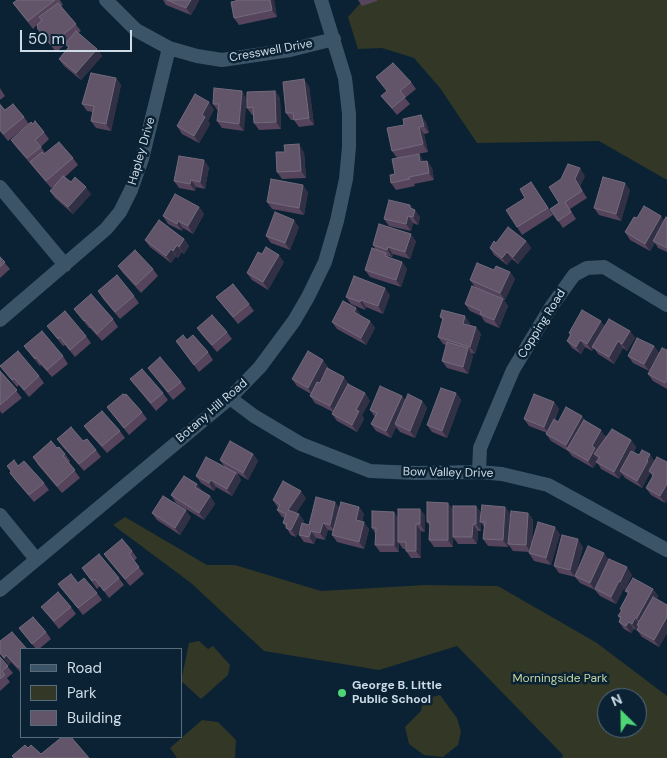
<!DOCTYPE html>
<style>
body{margin:0}
#map{position:relative;width:667px;height:758px;overflow:hidden;background:#0a2234;font-family:"DM Sans",sans-serif}
canvas{display:block}
.legend{position:absolute;left:20px;top:648px;width:162px;height:90px;box-sizing:border-box;background:#0a2234;border:1px solid #586c7c;margin:0;padding:6px 9px;list-style:none;font-size:15px;color:#cddce7}
.legend li{display:flex;align-items:center;gap:10px;height:25px}
.legend b{width:25px;border:1px solid #586c7c}
.north{position:absolute;left:597px;top:688px;width:50px;height:50px;box-sizing:border-box;background:#0a2234;border:1px solid #586c7c;border-radius:50%;rotate:337deg;font-size:14px;font-weight:700;line-height:20px;text-align:center;color:#cddce7}
.north::after{content:'';display:block;margin:auto;width:18px;height:22px;background:#4ed675;clip-path:polygon(50% 0,100% 100%,50% 72%,0 100%)}
.scale{position:absolute;left:20px;top:30px;width:112px;height:22px;box-sizing:border-box;border:2px solid #cddce7;border-top:0;padding-left:6px;font-size:15px;line-height:18px;white-space:nowrap;color:#cddce7;-webkit-text-stroke:4px #0a2234;paint-order:stroke}
</style>
<div id="map">
<canvas width="667" height="758"></canvas>
<ul class="legend">
<li><b style="height:6px;background:#3b5467"></b>Road</li>
<li><b style="height:14px;background:#323726"></b>Park</li>
<li><b style="height:14px;background:#62556a"></b>Building</li>
</ul>
<div class="north">N</div>
<div class="scale">50 m</div>
</div>
<script>
const g = document.querySelector('canvas').getContext('2d');
g.lineJoin = 'round';
function fill(path, color) {
  g.fillStyle = color;
  g.fill(path, 'evenodd');
}
function toPath(rows) {
  const path = new Path2D();
  for (const r of rows) {
    path.moveTo(r[0], r[1]);
    for (let i = 2; i < r.length; i += 2) path.lineTo(r[i], r[i + 1]);
  }
  return path;
}
function strokePath(path, color, width, dash) {
  g.strokeStyle = color;
  g.lineWidth = width;
  g.lineCap = dash ? 'butt' : 'round';
  g.setLineDash(dash || []);
  g.stroke(path);
}
function drawText(font, color, halo, rows, align = 'center') {
  g.font = font + ' "DM Sans",sans-serif';
  g.lineWidth = 5;
  g.setLineDash([]);
  g.textBaseline = 'middle';
  g.strokeStyle = halo;
  g.fillStyle = color;
  for (const [text, x, y, turn = 0] of rows) {
    g.save();
    g.translate(x, y);
    g.rotate((+turn || 0) * Math.PI / 180);
    g.textAlign = isNaN(turn) ? turn : align;
    if (halo) g.strokeText(text, 0, 0);
    g.fillText(text, 0, 0);
    g.restore();
  }
}
const green = toPath([
 [363,0,667,0,667,180,599,141,477,143,440,88,414,58,382,48,358,49,348,17],
 [125,517,207,565,235,565,321,591,425,585,498,586,597,643,667,696,667,758,562,758,563,755,457,646,379,670,264,651,191,583,113,525],
 [607,698,637,698,637,728,607,728],
 [199,641,208,649,213,646,230,665,228,675,201,699,181,681,189,643],
 [440,695,457,718,461,732,458,745,443,757,424,755,409,744,405,727,421,711,423,699],
 [202,720,218,722,236,740,235,758,177,758,170,748]
]);
const minor = toPath([
 [106,0,136,30,169,48,197,56,222,60,290,50,334,39],
 [0,187,65,265],
 [0,320,106,229,120,212,131,190,142,159,169,48],
 [230,398,254,416,301,444,370,471,416,473,479,472,502,474,548,485,667,550],
 [479,472,480,448,513,370,551,307,574,275,587,268,604,267,667,305],
 [0,515,36,559],
 [0,590,230,398,260,367,294,321,308,297,325,262,337,221,346,179,349,147,349,114,345,78,321,0]
]);
const wall = toPath([
 [17,0,60,0,63,5,61,6,81,31,78,33,97,49,102,56,81,80,64,66,59,59,68,48,66,44,56,52,37,28,38,27,37,25,33,29,18,10,13,3],
 [163,0,199,0,199,1,191,15,166,5],
 [236,0,274,0,277,17,239,25,234,18],
 [358,0,377,0,377,1,362,6],
 [116,78,121,85,111,131,96,128,91,121,93,112,87,111,82,104],
 [411,82,416,89,405,98,410,104,397,115,381,96],
 [309,86,314,125,299,127,294,120,291,120,286,113],
 [0,88,5,96,0,100],
 [214,88,244,131,222,128,217,121,218,111,213,104],
 [275,91,280,98,281,129,259,130,254,123,253,115,252,115,247,108],
 [0,103,5,110,24,117,29,124,8,141,0,131],
 [214,109,208,121,210,124,199,143,182,134,177,126],
 [426,122,429,133,424,134,428,152,397,158,392,151,387,128],
 [44,132,49,139,41,147,45,153,73,158,78,165,65,177,71,182,91,194,73,214,55,198,50,191,55,185,51,188,16,147,11,140],
 [304,152,306,178,282,179,277,172],
 [427,161,432,168,434,180,414,184,415,186,396,190,391,183,395,174],
 [209,167,205,189,196,187,195,191,179,188,174,181],
 [585,176,580,186,587,198,570,209,576,219,563,228,550,209,559,203],
 [531,182,553,215,522,235,517,227],
 [630,190,621,221,599,215,594,208],
 [308,192,304,215,272,209,267,202],
 [410,205,420,217,418,225,413,223,411,231,389,226,384,219],
 [199,207,204,214,193,234,183,228,182,231,168,224,163,216],
 [637,218,665,220,667,218,667,252,658,248,655,243,650,251,630,240,625,232],
 [299,227,290,250,271,243,266,236],
 [184,239,189,246,184,254,182,252,178,258,176,256,171,263,150,247,145,240],
 [416,241,410,259,393,254,392,257,388,256,389,258,402,262,407,269,401,287,370,277,365,270,376,250,373,245],
 [526,241,531,248,518,264,512,259,507,265,494,255,490,248,496,243],
 [262,254,284,262,268,290,252,280,247,273],
 [0,257,10,269,0,278],
 [118,266,153,269,158,276,141,293,123,273],
 [494,270,510,272,515,279,505,300,475,287,470,280],
 [98,291,134,296,139,303,120,319,103,299],
 [390,295,383,314,366,307,365,310,351,304,346,297],
 [216,297,249,304,254,311,238,324],
 [503,299,508,306,499,328,485,322,481,316,470,311,465,304],
 [74,309,113,319,118,327,102,341,90,328,89,328],
 [440,317,470,323,470,325,476,327,481,334,475,354,471,353,473,356,468,374,447,368,442,361,446,345,443,344,438,337,443,320],
 [370,321,375,328,366,345,337,329,332,322],
 [47,326,86,336,91,343,75,357,65,345,63,346],
 [605,327,630,331,635,338,627,351,623,348,614,364,598,354,594,348,592,351,585,347,581,354,572,348,567,341,570,335,569,333],
 [197,328,227,332,232,339,217,352,202,335],
 [187,340,208,352,213,360,199,372,176,341],
 [24,346,63,356,68,364,52,377,41,365,40,366],
 [654,346,659,353,649,371,633,363,628,356],
 [667,350,667,389,653,381,648,374],
 [0,366,39,376,44,383,29,397,19,385,17,387],
 [328,367,328,368,349,384,349,385,365,393,370,401,362,415,364,419,357,432,337,421,332,414,333,412,315,403,310,396,311,394,297,386,292,379],
 [148,368,181,382,186,389,173,400],
 [0,371,22,398,2,414,0,411],
 [130,379,163,393,168,400,156,411],
 [456,393,461,400,447,438,432,432,427,425],
 [402,396,405,400,422,401,427,408,415,438,400,432,396,427,391,438,376,431,371,424,375,417,370,410],
 [554,402,559,409,555,420,558,422,586,421,606,437,631,440,636,447,634,452,639,455,655,461,667,462,667,500,665,503,651,495,646,488,653,477,650,473,642,488,625,478,622,474,619,479,601,469,597,462,593,468,572,456,568,451,551,441,546,434,547,433,529,426,524,419],
 [107,407,142,412,147,419,129,435],
 [84,426,120,431,125,438,107,453,89,433],
 [57,439,83,441,96,450,101,457,84,471,62,446],
 [65,454,70,461,69,463,80,478,62,493,38,465,33,457],
 [253,454,258,461,248,480,237,473,241,480,232,496,216,487,214,491,201,483,196,476,224,466,220,460],
 [7,466,44,483,49,490,34,502,15,480,10,473,11,472],
 [197,484,202,491,210,496,215,504,204,520,176,503,171,495],
 [306,498,296,513,299,514,304,521,303,523,309,525,335,502,339,508,359,507,364,514,362,521,369,529,364,549,337,542,332,535,333,531,328,530,325,540,316,538,314,544,304,542,299,535,300,528,296,537,291,535,283,523,285,518,282,517,277,510,278,508,273,500],
 [476,506,481,513,481,519,505,507,510,514,508,547,488,546,483,539,484,527,481,522,481,531,478,531,477,544,458,544,453,537,453,547,434,547,429,540,430,526,427,522,453,509],
 [420,509,425,516,425,532,421,531,421,558,411,558,406,551,406,549,403,549,399,543,399,552,380,552,375,545,375,533,372,528],
 [152,513,191,517,180,535,157,520],
 [528,513,533,520,532,544,560,534,551,565,534,561,529,553,529,552,513,551,508,544],
 [583,547,576,573,604,553,608,560,632,575,625,589,624,588,616,604,600,596,595,590,580,583,575,577,559,573,554,566],
 [132,551,137,558,134,561,144,574,130,586,109,561,104,554],
 [82,568,119,578,124,585,109,598,100,586,97,589],
 [78,583,97,593,102,600,83,615,58,584],
 [653,589,658,596,657,599,667,605,667,633,659,647,642,637,637,630,634,629,631,633,624,629,619,622,620,619,618,616,621,611,620,609,628,594,625,591],
 [41,607,71,607,76,614,59,629],
 [19,628,46,632,51,639,39,649,36,649],
 [0,641,21,649,21,673,11,662,9,665,0,654],
 [0,657,13,673,7,678,10,682,0,691]
]);
const shadedWall = toPath([
 [191,0,199,0,199,1,191,15,186,8],
 [270,0,274,0,277,17,272,10],
 [97,49,102,56,81,80,76,73],
 [116,78,121,85,111,131,106,124],
 [304,79,309,86,314,125,309,118],
 [242,91,247,99,244,131,239,124],
 [275,91,280,98,281,129,276,122],
 [209,102,214,109,208,121,210,124,199,143,194,136,202,115],
 [421,115,426,122,429,133,424,126],
 [419,127,424,134,428,152,423,144],
 [299,144,304,152,306,178,301,171],
 [419,154,424,161,420,162],
 [204,160,209,167,205,189,200,182],
 [427,161,432,168,434,180,429,173],
 [580,168,585,176,580,186,587,198,582,191,575,179],
 [191,180,196,187,195,191,190,184],
 [625,183,630,190,621,221,616,214],
 [303,185,308,192,304,215,299,208],
 [86,187,91,194,73,214,68,207],
 [410,205,415,212,415,210,420,217,418,225,413,217,410,208],
 [199,207,204,214,193,234,188,226],
 [408,216,413,223,411,231,406,224],
 [661,216,666,223,653,241,655,243,650,251,645,244],
 [294,220,299,227,290,250,285,243],
 [178,221,183,228,182,231,177,224],
 [411,234,416,241,410,259,405,252],
 [184,239,189,246,184,254,179,247],
 [526,241,531,248,518,264,513,257],
 [177,245,182,252,178,258,173,251],
 [388,247,393,254,392,257,387,250],
 [171,249,176,256,171,263,166,256],
 [507,252,512,259,507,265,502,258],
 [279,255,284,262,268,290,263,282],
 [402,262,407,269,401,287,396,280],
 [510,272,515,279,505,300,500,293],
 [385,288,390,295,383,314,378,306],
 [503,299,508,306,499,328,494,320],
 [361,300,366,307,365,310,360,302],
 [356,308,361,315,354,312],
 [465,316,470,323,468,331,463,324],
 [370,321,375,328,366,345,361,338],
 [601,321,606,328,592,347,594,348,592,351,587,344],
 [476,327,481,334,475,354,470,347],
 [630,331,635,338,627,351,622,344],
 [580,340,585,347,581,354,576,347],
 [618,341,623,348,614,364,609,357],
 [654,346,659,353,649,371,644,364],
 [468,348,473,356,468,374,463,367],
 [323,360,328,367,313,395,308,388],
 [344,377,349,384,335,413,330,406],
 [365,393,370,401,362,415,364,419,357,432,352,425,356,410],
 [456,393,461,400,447,438,442,431],
 [402,396,407,403,395,424,396,427,391,438,386,431],
 [422,401,427,408,415,438,410,431],
 [554,402,559,409,549,434,544,427],
 [582,416,587,423,571,452,566,445],
 [601,430,606,437,594,454,598,459,593,468,588,461,592,446],
 [631,440,636,447,623,473,620,471,622,474,619,479,614,472],
 [253,454,258,461,248,480,243,473],
 [650,454,655,462,649,471,650,473,642,488,637,481],
 [236,473,241,480,232,496,227,489],
 [211,480,216,487,214,491,209,483],
 [197,484,202,491,195,487],
 [667,484,667,500,665,503,660,496],
 [301,491,306,498,293,517,288,510],
 [210,496,215,504,204,520,199,513],
 [335,502,340,509,335,532,330,525],
 [448,503,454,510,453,547,448,540],
 [476,506,481,513,481,531,476,524],
 [359,507,364,514,361,527,356,520],
 [505,507,510,514,508,547,503,540],
 [420,509,425,516,425,532,420,524],
 [186,510,191,517,180,535,175,528],
 [394,512,399,519,398,542,399,543,399,552,394,545],
 [528,513,533,520,531,553,526,545],
 [299,514,304,521,296,537,291,530],
 [364,522,369,529,364,549,359,542],
 [323,523,328,530,325,540,320,533],
 [416,524,421,531,421,558,416,551],
 [473,524,478,531,477,544,472,537],
 [555,527,560,534,551,565,546,558],
 [311,531,316,538,314,544,309,537],
 [578,539,583,547,575,577,570,570],
 [604,553,609,560,595,590,590,583],
 [627,567,632,575,625,589,620,582],
 [619,581,624,588,616,604,611,597],
 [653,589,658,596,642,626,637,618],
 [667,617,667,633,659,647,654,640],
 [635,618,640,625,637,625,639,627,637,631,632,624],
 [629,622,634,629,631,633,626,626],
 [6,655,11,662,9,665,4,658]
]);
const building = toPath([
 [17,0,55,0,28,21,13,3,17,0],
 [167,0,191,0,186,8,167,0],
 [236,0,270,0,272,10,234,18,231,2,236,1,236,0],
 [58,3,76,24,51,45,37,28,38,27,37,25,42,20,39,17,58,3],
 [76,31,97,49,76,73,59,59,69,47,65,44,76,31],
 [393,63,411,82,400,91,405,97,392,108,381,96,387,91,376,77,393,63],
 [91,73,116,78,106,124,91,121,94,106,82,104,91,73],
 [304,79,309,118,294,120,293,113,286,113,283,82,304,79],
 [214,88,242,91,239,124,217,121,219,104,213,104,214,88],
 [275,91,276,122,254,123,253,107,247,108,247,92,275,91],
 [195,94,209,102,202,115,205,117,194,136,177,126,195,94],
 [13,104,24,117,3,134,0,130,0,105,5,110,13,104],
 [421,115,424,126,419,127,423,144,392,151,387,128,404,125,403,119,421,115],
 [35,121,44,132,35,140,41,147,27,158,11,140,31,122,33,124,35,121],
 [59,142,73,158,46,181,30,162,42,152,44,154,59,142],
 [299,144,301,171,277,172,276,152,285,152,284,145,299,144],
 [419,154,420,162,427,161,429,173,409,177,410,179,391,183,390,175,395,174,392,159,419,154],
 [179,156,204,160,200,182,191,180,190,184,174,181,179,156],
 [568,164,580,168,575,179,582,191,565,202,571,212,558,221,550,209,559,203,549,187,561,179,568,164],
 [63,176,71,182,75,177,86,187,68,207,50,191,63,176],
 [603,177,625,183,616,214,594,208,603,177],
 [271,179,303,185,299,208,267,202,271,179],
 [531,182,548,208,517,227,506,210,525,198,520,189,531,182],
 [175,194,199,207,188,226,178,221,177,224,163,216,175,194],
 [389,200,410,205,410,208,415,210,413,217,408,216,406,224,384,219,389,200],
 [644,206,661,216,645,244,625,232,634,217,637,218,644,206],
 [275,212,294,220,285,243,266,236,275,212],
 [666,217,667,218,667,248,653,241,666,217],
 [159,220,184,239,179,247,177,245,173,251,171,249,166,256,145,240,159,220],
 [379,224,411,234,405,252,388,247,387,250,373,245,379,224],
 [508,227,526,241,513,257,507,252,502,258,490,248,494,241,496,243,508,227],
 [266,247,279,255,263,282,247,273,258,252,262,254,266,247],
 [372,248,386,253,385,256,402,262,396,280,365,270,372,248],
 [135,250,153,269,136,285,118,266,135,250],
 [0,257,5,262,0,267,0,257],
 [477,263,494,270,496,266,510,272,500,293,470,280,477,263],
 [117,275,134,296,115,312,98,291,117,275],
 [354,276,385,288,378,306,361,300,360,302,346,297,354,276],
 [233,284,249,304,233,317,216,297,233,284],
 [472,286,503,299,494,320,480,314,481,311,465,304,472,286],
 [91,294,113,319,97,334,85,320,84,321,74,309,91,294],
 [343,301,356,308,354,312,370,321,361,338,332,322,343,301],
 [442,310,465,316,463,324,476,327,470,347,438,337,443,318,440,317,442,310],
 [582,310,601,321,587,344,580,340,576,347,567,341,571,334,569,333,582,310],
 [65,311,86,336,70,350,60,337,58,339,47,326,65,311],
 [212,315,227,332,212,345,197,328,212,315],
 [609,319,630,331,622,344,618,341,609,357,592,347,609,319],
 [42,331,63,356,47,370,36,357,35,359,24,346,42,331],
 [183,335,187,340,193,335,208,352,194,365,176,341,183,335],
 [637,338,654,346,644,364,628,356,637,338],
 [447,342,468,348,463,367,442,361,447,342],
 [662,348,667,350,667,379,665,383,648,374,662,348],
 [18,351,39,376,24,390,14,378,12,380,0,366,18,351],
 [308,351,323,360,308,388,292,379,308,351],
 [160,357,181,382,168,392,148,368,160,357],
 [327,368,344,377,330,406,310,396,317,382,320,383,327,368],
 [142,369,163,393,151,403,130,379,142,369],
 [0,371,17,390,0,405,0,371],
 [348,384,365,393,356,410,359,411,352,425,332,414,348,384],
 [380,386,402,396,386,431,371,424,377,413,370,410,380,386],
 [441,388,456,393,442,431,427,425,441,388],
 [123,394,124,395,126,394,142,412,124,428,107,407,123,394],
 [408,394,422,401,410,431,395,424,408,394],
 [534,394,554,402,544,427,524,419,534,394],
 [566,407,582,416,566,445,546,434,554,419,558,422,566,407],
 [102,411,120,431,102,446,84,426,102,411],
 [584,420,601,430,592,446,595,448,588,461,567,449,584,420],
 [71,427,83,441,87,439,96,450,79,464,57,439,71,427],
 [612,429,631,440,614,472,596,462,600,457,594,454,612,429],
 [51,441,57,448,59,447,65,454,63,456,75,470,57,486,33,457,51,441],
 [230,441,253,454,243,473,220,460,230,441],
 [642,450,650,454,647,460,648,461,637,481,620,471,631,451,639,455,642,450],
 [206,457,236,473,227,489,211,480,209,483,196,476,206,457],
 [657,457,667,462,667,484,660,496,646,488,654,474,649,471,657,457],
 [14,460,18,466,24,461,44,483,29,495,10,473,11,471,7,466,14,460],
 [184,476,197,484,195,487,210,496,199,513,171,495,184,476],
 [283,481,301,491,288,510,299,514,291,530,286,528,287,524,283,523,286,514,277,510,280,505,273,500,283,481],
 [163,496,186,510,175,528,152,513,163,496],
 [316,497,335,502,330,525,323,523,320,533,311,531,309,537,299,535,302,523,309,525,316,497],
 [341,502,359,507,356,520,364,522,359,542,332,535,341,502],
 [427,502,448,503,448,540,429,540,430,522,427,522,427,502],
 [482,505,505,507,503,540,483,539,485,522,480,522,482,505],
 [453,506,476,506,476,524,473,524,472,537,453,537,453,506],
 [398,509,420,509,420,524,416,524,416,551,406,551,406,542,398,542,398,509],
 [372,511,394,512,394,545,375,545,376,528,372,528,372,511],
 [511,511,528,513,526,545,508,544,511,511],
 [538,522,555,527,546,558,529,553,538,522],
 [562,535,578,539,570,570,554,566,562,535],
 [122,539,132,551,129,554,139,567,125,579,104,554,122,539],
 [588,546,604,553,590,583,575,576,588,546],
 [99,554,119,578,104,591,95,579,92,581,82,568,99,554],
 [609,559,627,567,620,582,619,581,611,597,595,589,609,559],
 [71,574,78,583,84,578,97,593,78,608,58,584,71,574],
 [633,578,653,589,637,618,635,618,632,624,629,622,626,626,619,622,621,617,618,616,622,610,620,609,629,592,625,591,633,578],
 [58,592,71,607,54,621,41,607,58,592],
 [653,597,667,605,667,617,654,640,637,630,639,626,637,625,653,597],
 [33,617,46,632,32,644,19,628,33,617],
 [12,632,27,649,21,649,21,667,18,667,6,655,4,658,0,653,0,641,12,632],
 [0,657,8,666,2,671,5,675,0,679,0,657],
 [62,737,71,737,89,758,14,758,12,756,25,745,28,748,31,745,41,754,62,737]
]);
const markers = [
 [342,693,5,"#4ed675"]
];
const streetNames = [
 ["Cresswell Drive",271,51,-10],
 ["Hapley Drive",142,151,-74],
 ["Copping Road",542,324,-58],
 ["Botany Hill Road",212,411,-41],
 ["Bow Valley Drive",448,473,1]
];
const parkNames = [
 ["Morningside Park",560,679]
];
const poiNames = [
 ["George B. Little",352,686],
 ["Public School",352,700]
];
fill(green, '#323726');
strokePath(minor, '#3b5467', 14);
fill(wall, '#55445b');
fill(shadedWall, '#323045');
fill(building, '#62556a');
strokePath(building, '#736a7d', 1);
for (const [x, y, r, color] of markers) {
  const dot = new Path2D();
  dot.arc(x, y, r, 0, 2 * Math.PI);
  g.fillStyle = color;
  g.fill(dot);
  strokePath(dot, '#0a2234', 2);
}
drawText('12px', '#cddce7', '#0a2234', streetNames);
drawText('12px', '#c4d59e', '#0a2234', parkNames);
drawText('bold 12px', '#cddce7', '#0a2234', poiNames, 'left');
</script>
